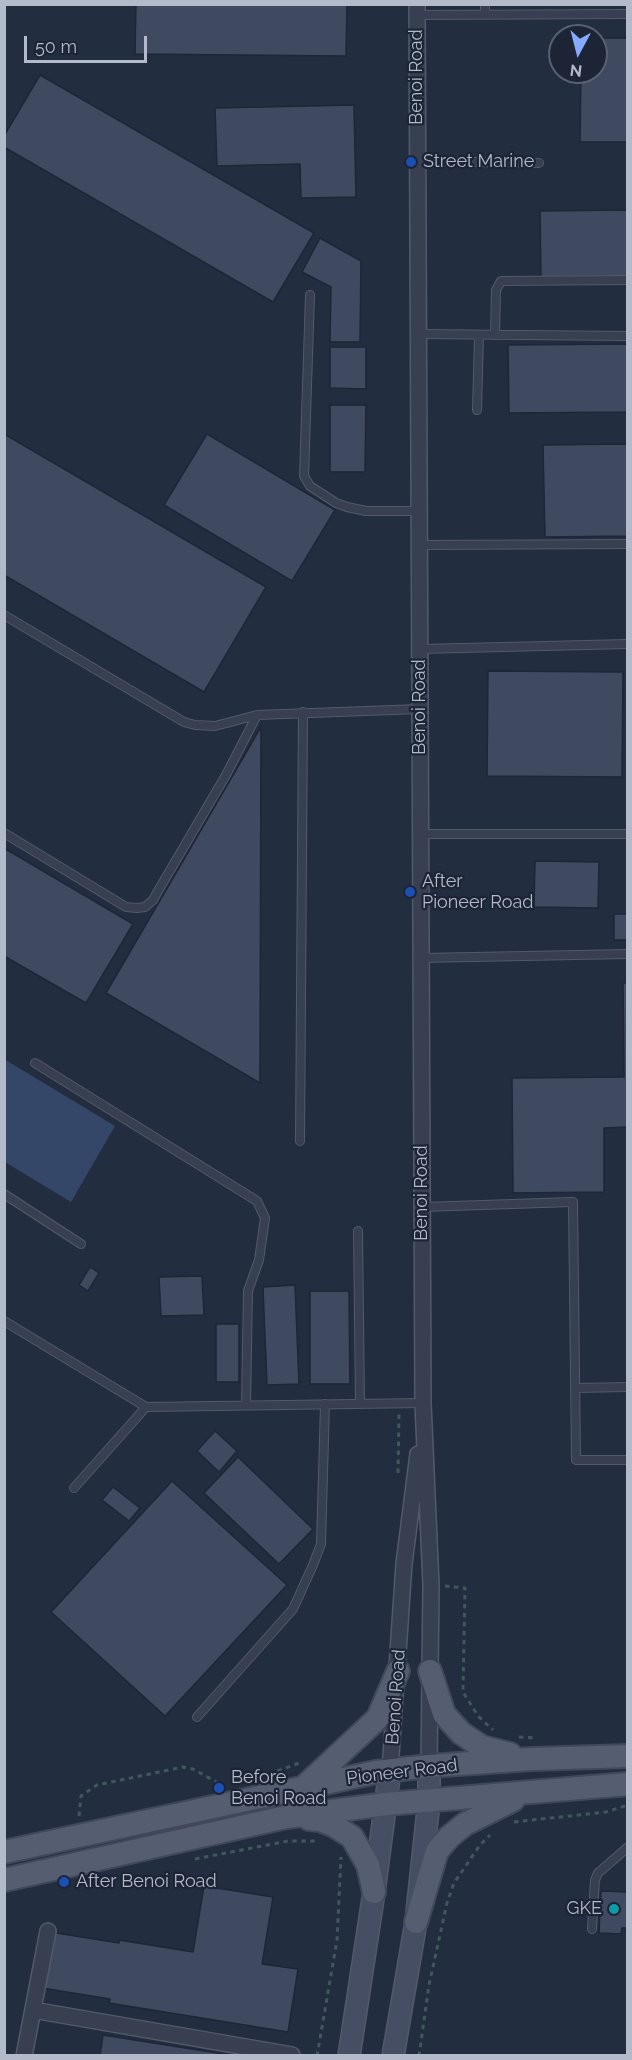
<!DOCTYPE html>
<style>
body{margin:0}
#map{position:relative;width:632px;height:2060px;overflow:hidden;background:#232d40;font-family:Raleway,sans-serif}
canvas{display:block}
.frame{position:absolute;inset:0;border:6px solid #b3baca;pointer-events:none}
.north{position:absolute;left:548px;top:24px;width:60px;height:60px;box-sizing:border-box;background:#1c2435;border:2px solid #586071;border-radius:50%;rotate:187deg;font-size:16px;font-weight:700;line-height:24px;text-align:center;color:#b3baca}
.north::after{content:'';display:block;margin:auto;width:21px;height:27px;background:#85aafe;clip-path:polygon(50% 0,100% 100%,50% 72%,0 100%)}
.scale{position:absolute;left:24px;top:36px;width:123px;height:27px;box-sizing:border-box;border:3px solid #b3baca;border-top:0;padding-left:8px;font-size:18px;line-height:21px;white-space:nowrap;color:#b3baca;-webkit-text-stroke:4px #1c2435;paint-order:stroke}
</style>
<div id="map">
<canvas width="632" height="2060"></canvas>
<div class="frame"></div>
<div class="north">N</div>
<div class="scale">50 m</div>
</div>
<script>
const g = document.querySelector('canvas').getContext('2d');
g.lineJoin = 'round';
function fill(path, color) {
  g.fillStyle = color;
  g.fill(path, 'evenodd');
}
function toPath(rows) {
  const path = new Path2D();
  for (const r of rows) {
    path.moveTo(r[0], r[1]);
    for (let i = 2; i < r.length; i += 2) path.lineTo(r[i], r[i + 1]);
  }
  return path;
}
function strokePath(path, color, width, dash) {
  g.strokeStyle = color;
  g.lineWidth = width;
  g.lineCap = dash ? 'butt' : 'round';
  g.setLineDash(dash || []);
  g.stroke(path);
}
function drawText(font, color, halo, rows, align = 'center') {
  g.font = font + ' Raleway,sans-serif';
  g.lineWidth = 4.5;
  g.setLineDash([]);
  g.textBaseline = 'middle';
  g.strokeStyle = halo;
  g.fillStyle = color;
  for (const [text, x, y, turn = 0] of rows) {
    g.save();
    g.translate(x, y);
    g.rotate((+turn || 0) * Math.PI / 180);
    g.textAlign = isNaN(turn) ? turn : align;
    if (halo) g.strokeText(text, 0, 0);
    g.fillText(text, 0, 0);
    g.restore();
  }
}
const water = toPath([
 [4,1059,115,1126,71,1202,5,1162]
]);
const building = toPath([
 [136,4,347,4,346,56,135,54,136,4],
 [596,38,628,38,628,142,580,142,581,72,596,72,596,38],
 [40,75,314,233,273,302,4,147,4,136,40,75],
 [354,105,356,197,301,198,300,164,217,166,215,108,354,105],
 [628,210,628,276,541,277,540,211,628,210],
 [320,238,361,261,360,342,330,342,331,287,302,272,320,238],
 [628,344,628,412,509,413,508,345,628,344],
 [330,347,366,347,366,389,330,388,330,347],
 [330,405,366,405,365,472,330,472,330,405],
 [207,434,335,510,292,581,164,505,207,434],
 [6,435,266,587,204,692,4,575,4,438,6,435],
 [628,444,628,536,545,537,543,445,628,444],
 [488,671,623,672,622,777,487,776,488,671],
 [261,727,260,1083,106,993,261,727],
 [4,848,133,924,86,1003,4,956,4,848],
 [535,861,599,862,598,908,534,907,535,861],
 [614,914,628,914,628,940,614,940,614,914],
 [623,983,628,983,628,1127,604,1128,604,1192,513,1193,512,1078,624,1077,623,983],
 [90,1267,99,1273,88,1291,79,1285,90,1267],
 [202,1276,204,1315,161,1316,159,1277,202,1276],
 [295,1285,299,1384,267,1385,263,1287,295,1285],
 [310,1291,349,1291,350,1384,310,1384,310,1291],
 [216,1324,239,1324,239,1382,216,1382,216,1324],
 [215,1431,237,1451,219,1472,197,1451,215,1431],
 [238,1457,313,1529,279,1564,204,1493,238,1457],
 [172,1481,287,1585,165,1716,51,1612,172,1481],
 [113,1487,140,1508,129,1521,102,1500,113,1487],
 [204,1886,273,1897,262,1964,298,1969,288,2032,109,2003,110,1999,42,1988,50,1932,119,1943,119,1940,193,1952,204,1886],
 [601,1891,628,1892,628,1928,622,1928,621,1934,599,1933,601,1891],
 [103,2035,236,2056,100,2056,103,2035]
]);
const path = toPath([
 [398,1473,399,1414],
 [445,1586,465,1588,463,1692,478,1716,493,1730],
 [519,1737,537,1738],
 [269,1774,302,1762],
 [79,1816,81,1796,97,1785,183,1767,193,1769,222,1785],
 [514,1822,606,1812,628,1805],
 [195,1859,288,1841,318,1841],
 [317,2056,337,1940,341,1857],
 [419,2056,429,1985,447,1903,454,1883,480,1845,490,1835]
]);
const lane = toPath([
 [417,15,628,14],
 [485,15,485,4],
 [418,161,539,163],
 [310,295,304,476,310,486,336,503,347,507,366,511,419,511],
 [418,334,628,336],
 [495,335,496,290,501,281,628,280],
 [477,410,479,335],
 [419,545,628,544],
 [4,615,184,722,195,725,215,726,257,715,420,709],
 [420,649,628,644],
 [4,833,126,907,137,908,145,907,153,900,158,891,226,775,257,715],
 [420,834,628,834],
 [421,958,628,954],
 [35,1063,257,1201,265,1218,259,1260,248,1291,246,1405],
 [300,1141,303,712],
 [4,1194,81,1244],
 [422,1207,573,1202,576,1460,628,1460],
 [358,1231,360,1404],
 [4,1321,146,1407,423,1403],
 [575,1388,628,1387],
 [74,1488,146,1407],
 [197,1717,293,1609,313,1565,321,1544,325,1404],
 [592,1929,595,1880,598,1873,628,1847]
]);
const street = toPath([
 [417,4,423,1403,431,1585,429,1766],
 [390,1770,404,1564,418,1454],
 [33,2010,292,2055],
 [24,2056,48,1931]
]);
const secondary = toPath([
 [349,2056,374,1892,390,1770],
 [393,2056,416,1922,429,1801,429,1766]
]);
const primary = toPath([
 [430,1671,444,1714,461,1733,482,1747,510,1754],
 [304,1787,378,1718,398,1671],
 [309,1819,320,1820,333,1825,352,1837,368,1865,374,1892],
 [4,1852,376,1772,429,1766,532,1759,628,1756],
 [4,1880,286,1817,386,1804,628,1784],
 [416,1922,437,1851,449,1837,465,1824,513,1800]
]);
const markers = [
 [411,162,6,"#1a4fb4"],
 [410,892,6,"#1a4fb4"],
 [219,1788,6,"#1a4fb4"],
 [64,1882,6,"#1a4fb4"],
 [614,1909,6,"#0f9aa8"]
];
const streetNames = [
 ["Benoi Road",417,77,-90],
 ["Benoi Road",420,707,-90],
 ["Benoi Road",422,1193,-90],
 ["Benoi Road",396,1697,-86],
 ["Pioneer Road",402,1772,-7]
];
const poiNames = [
 ["Street Marine",423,162],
 ["After",422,882],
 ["Pioneer Road",422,903],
 ["Before",231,1778],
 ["Benoi Road",231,1799],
 ["After Benoi Road",76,1882],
 ["GKE",602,1909,"right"]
];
fill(water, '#354768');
fill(building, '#3f4a60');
strokePath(building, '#1e2637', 1.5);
strokePath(lane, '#525a6a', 10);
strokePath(street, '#525a6a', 18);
strokePath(secondary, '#525a6a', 24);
strokePath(primary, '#404859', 26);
strokePath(path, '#40575b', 3, [4.5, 4.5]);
strokePath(lane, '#373f50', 8);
strokePath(street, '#373f50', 15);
strokePath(secondary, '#454e63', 21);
strokePath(primary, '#555e70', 22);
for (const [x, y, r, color] of markers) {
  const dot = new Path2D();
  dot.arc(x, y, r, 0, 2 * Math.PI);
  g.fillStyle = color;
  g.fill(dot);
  strokePath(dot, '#1c2435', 2);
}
drawText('18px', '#b3baca', '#1c2435', streetNames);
drawText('18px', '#b3baca', '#1c2435', poiNames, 'left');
</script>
